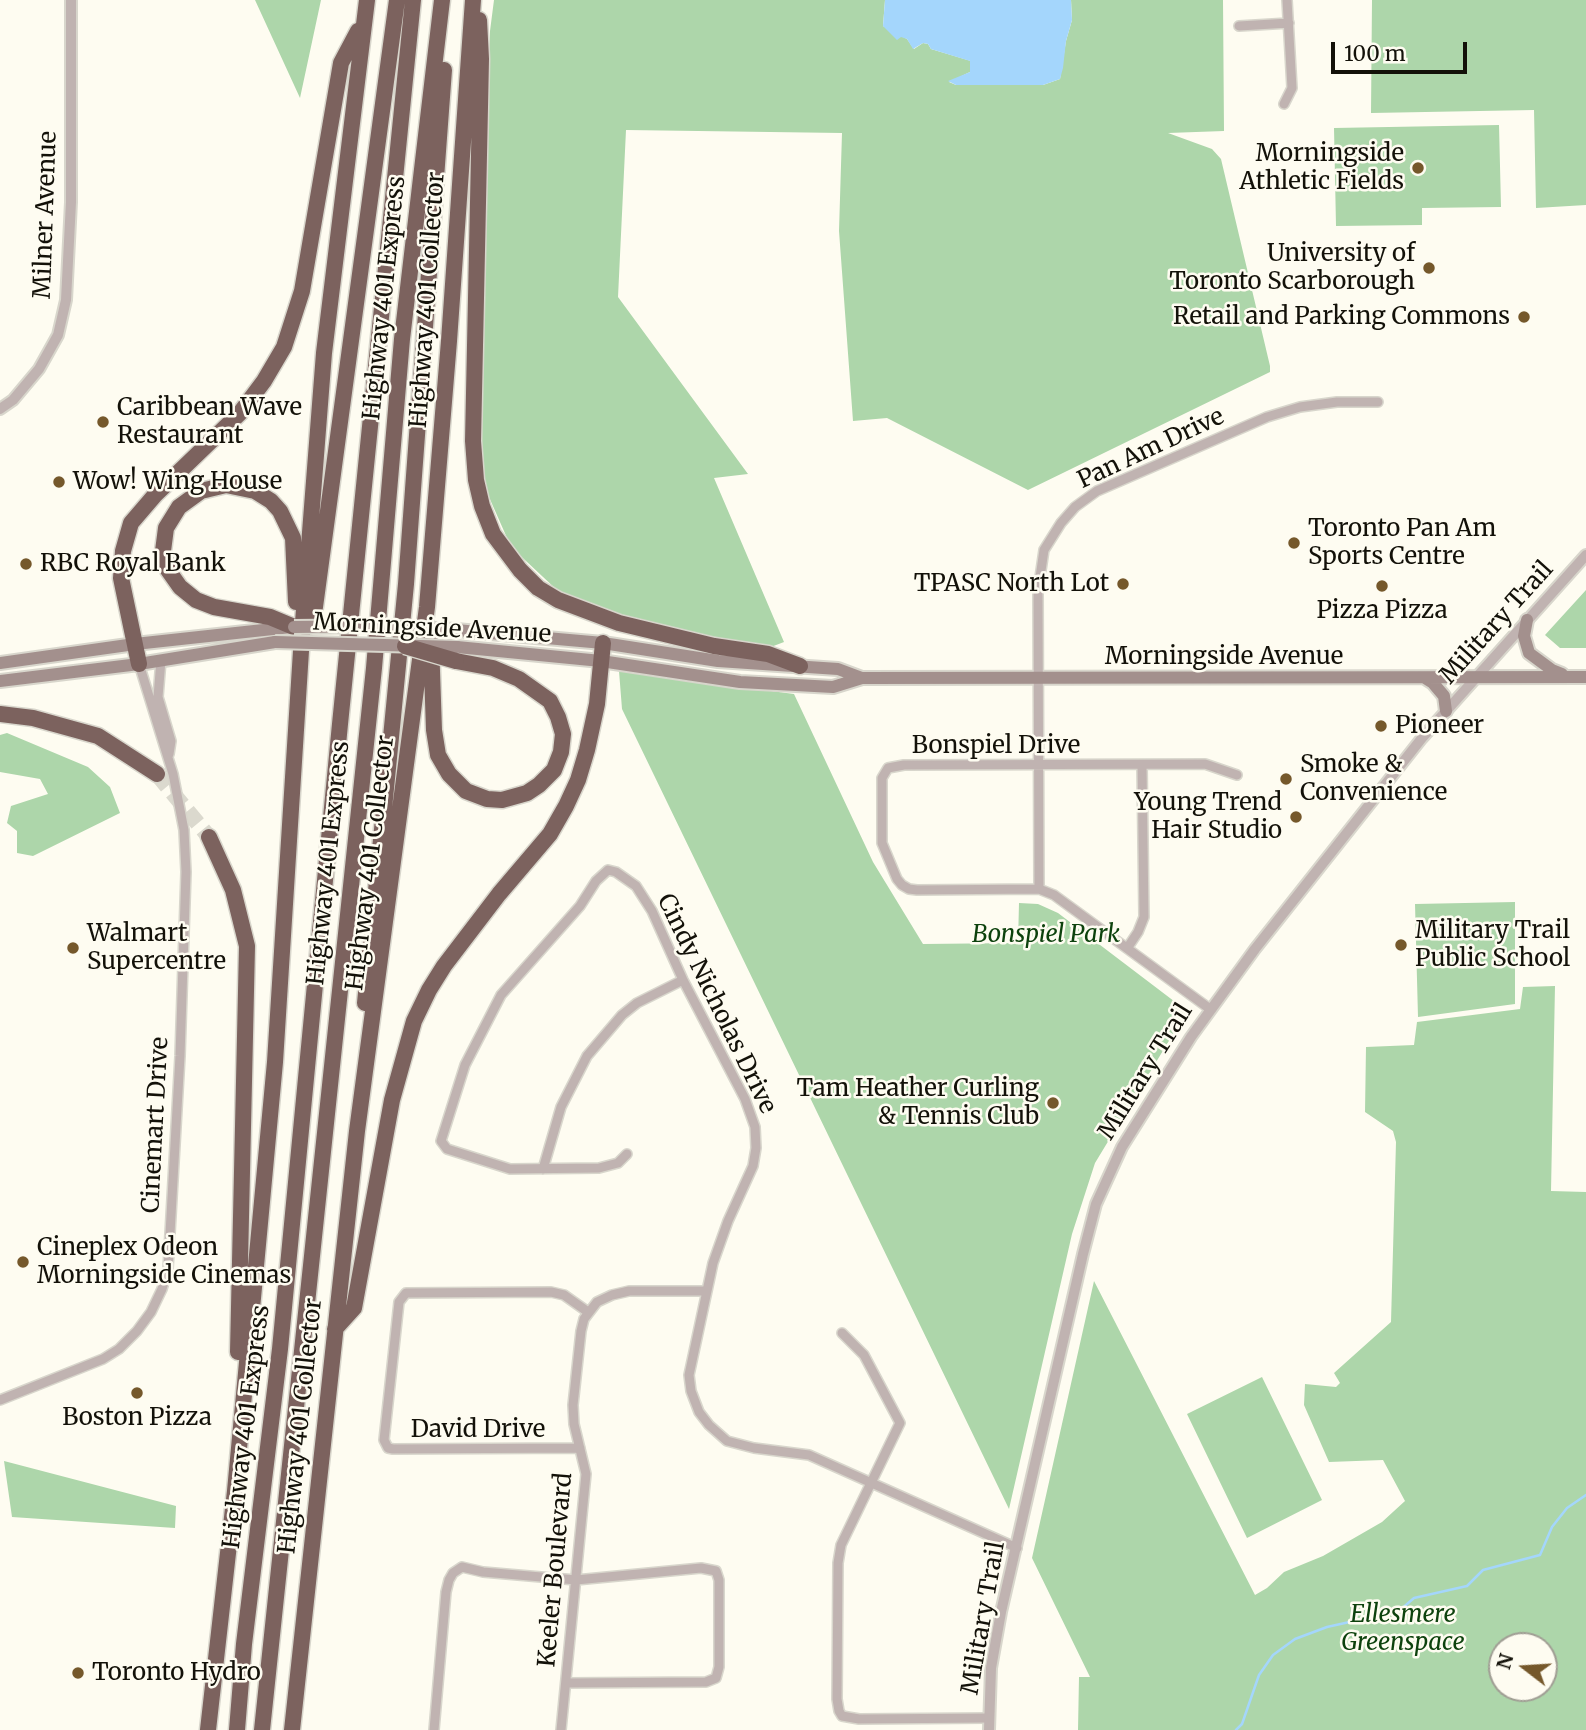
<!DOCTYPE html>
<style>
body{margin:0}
#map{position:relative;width:1586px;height:1730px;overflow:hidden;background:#fefcf1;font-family:Merriweather,serif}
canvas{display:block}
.north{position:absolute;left:1488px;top:1632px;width:70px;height:70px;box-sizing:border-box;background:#fefcf1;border:2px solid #a09e94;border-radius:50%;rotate:287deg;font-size:19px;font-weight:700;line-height:28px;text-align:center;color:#131109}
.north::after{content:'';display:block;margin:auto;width:24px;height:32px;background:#75582b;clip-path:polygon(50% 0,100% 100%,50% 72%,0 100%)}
.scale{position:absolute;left:1331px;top:42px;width:136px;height:32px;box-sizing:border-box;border:4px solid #131109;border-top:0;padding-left:9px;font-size:21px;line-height:24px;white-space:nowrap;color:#131109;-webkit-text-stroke:5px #fefcf1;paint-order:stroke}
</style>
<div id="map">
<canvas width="1586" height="1730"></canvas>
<div class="north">N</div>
<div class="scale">100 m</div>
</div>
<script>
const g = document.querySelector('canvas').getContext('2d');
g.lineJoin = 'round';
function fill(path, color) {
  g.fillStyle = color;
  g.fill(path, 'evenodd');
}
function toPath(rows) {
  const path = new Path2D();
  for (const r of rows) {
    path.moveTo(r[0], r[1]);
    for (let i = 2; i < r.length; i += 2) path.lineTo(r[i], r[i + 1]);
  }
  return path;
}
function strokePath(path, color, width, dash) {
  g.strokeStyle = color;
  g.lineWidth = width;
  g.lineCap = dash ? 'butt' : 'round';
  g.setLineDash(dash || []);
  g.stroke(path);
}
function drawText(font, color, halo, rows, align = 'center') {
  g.font = font + ' Merriweather,serif';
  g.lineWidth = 5;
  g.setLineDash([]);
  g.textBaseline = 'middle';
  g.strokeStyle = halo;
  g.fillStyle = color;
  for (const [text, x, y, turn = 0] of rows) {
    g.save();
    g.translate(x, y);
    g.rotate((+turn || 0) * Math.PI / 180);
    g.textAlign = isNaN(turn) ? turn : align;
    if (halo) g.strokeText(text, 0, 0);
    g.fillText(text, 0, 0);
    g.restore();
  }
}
const green = toPath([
 [255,0,321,0,300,98],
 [494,0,885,0,883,26,907,39,914,49,923,43,928,44,931,49,971,61,970,72,949,82,956,85,1043,85,1060,79,1066,41,1072,20,1071,0,1223,0,1224,131,1168,133,1212,149,1221,159,1270,366,1270,372,1028,490,887,418,853,421,839,231,842,133,626,130,618,297,748,474,714,478,784,642,763,650,715,641,615,613,558,591,511,547,485,488,480,442,482,237,490,31],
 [1372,0,1586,0,1586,205,1536,208,1534,110,1371,113],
 [1499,125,1501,207,1422,208,1422,225,1336,226,1334,128],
 [1586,590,1586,648,1560,648,1545,635],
 [619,671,794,694,873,862,923,944,1018,943,1019,903,1038,904,1058,913,1187,1011,1095,1163,1072,1234,1009,1509,622,709],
 [7,733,88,767,110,787,120,813,33,856,17,853,17,831,7,823,11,806,48,794,40,779,0,772,0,735],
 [1515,902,1515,1004,1418,1017,1415,904],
 [1555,986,1551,1191,1586,1192,1586,1730,1078,1730,1079,1677,1090,1677,1032,1558,1094,1281,1255,1595,1267,1588,1284,1572,1323,1556,1382,1522,1405,1501,1383,1460,1329,1462,1304,1405,1305,1384,1336,1387,1340,1383,1334,1373,1391,1322,1396,1142,1393,1131,1365,1112,1366,1047,1414,1045,1417,1022,1520,1009,1523,987],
 [1544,1646,1544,1688,1502,1688,1502,1646],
 [1262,1377,1322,1500,1247,1538,1187,1414],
 [4,1461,176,1506,175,1528,12,1517]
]);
const water = toPath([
 [885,0,1071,0,1072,20,1066,41,1063,68,1060,79,1043,85,956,85,948,81,970,72,970,61,931,49,928,44,923,43,913,49,907,39,901,37,897,40,883,26]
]);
const stream = toPath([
 [1236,1730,1242,1724,1259,1675,1273,1655,1295,1639,1327,1627,1399,1611,1414,1598,1467,1586,1483,1570,1540,1555,1552,1527,1567,1508,1586,1495]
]);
const motorwayTunnel = toPath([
 [157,774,209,837]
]);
const minor = toPath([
 [1239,26,1289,23],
 [1284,104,1292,88,1287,0],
 [161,660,158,697,171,741,169,754],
 [1039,889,1038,591,1044,550,1061,523,1075,507,1097,491,1267,417,1300,407,1337,402,1378,402],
 [1128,947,1138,932,1144,917,1142,765],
 [1210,1009,1054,895,1039,889,917,890,909,889,902,885,897,879,882,843,882,778,888,768,904,765,1205,764,1237,775],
 [627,1154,618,1163,599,1168,510,1169,447,1149,441,1141,465,1065,501,995,580,906,596,881,608,870,616,872,636,886,652,911,683,980,745,1099,755,1127,756,1148,753,1166,728,1221,713,1263,689,1375,691,1391,699,1412,709,1425,727,1441,754,1448,809,1455,1017,1548],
 [543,1169,561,1107,587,1056,622,1015,637,1003,683,980],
 [842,1333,864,1355,900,1423,841,1545,838,1563,837,1699,839,1711,842,1716,859,1719,989,1718],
 [0,1400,103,1359,119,1349,137,1331,151,1312,162,1289,168,1269,180,1056,186,872,184,830,173,774,139,664],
 [580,1448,393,1449,388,1448,384,1440,399,1302,406,1293,551,1292,564,1295,588,1312],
 [434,1730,446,1592,449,1580,453,1573,462,1567,483,1572,576,1580,701,1568,716,1571,719,1580,719,1667,716,1678,706,1682,566,1683],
 [561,1730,586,1474,574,1424,573,1405,581,1331,584,1319,597,1302,612,1295,629,1291,707,1291]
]);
const tertiary = toPath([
 [0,409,13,400,39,369,58,335,66,300,71,202,71,0],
 [989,1730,991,1668,1001,1612,1083,1254,1096,1204,1122,1147,1191,1037,1255,949,1422,738,1586,555]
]);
const secondary = toPath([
 [1527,620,1524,636,1529,653,1552,670,1562,674],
 [456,630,603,643,718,661,838,669,862,678],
 [457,647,601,661,740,682,833,687,862,678,1586,677],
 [0,663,135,644,291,627],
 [1425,678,1433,683,1444,696,1446,711],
 [0,681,139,664,275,642]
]);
const motorway = toPath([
 [479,20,481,59,473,441,476,480,482,506,493,534,520,570,538,588,558,600,619,623,714,646,768,654,800,666],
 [294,627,270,617,214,607,196,600,180,587,168,570,163,551,166,528,179,507,201,491,226,485,255,491,271,501,280,511,293,538,296,602],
 [306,627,315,607,397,0],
 [431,642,434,730,438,755,449,774,466,791,487,799,502,800,527,793,539,785,554,770,561,752,563,734,558,717,550,701,519,679,493,668,456,661],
 [139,664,121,578,123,551,131,523,155,495,240,413,264,381,284,347,302,291,341,63,358,31],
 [0,714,33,718,98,736,157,774],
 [209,837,233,890,247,946,238,1352],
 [365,1003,406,584,444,70],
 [335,1329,354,1308,392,1100,414,1021,429,990,444,966,499,894,550,834,566,806,578,780,587,750,597,704,603,643],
 [208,1730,235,1491,275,1062,302,635,324,353,367,0],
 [237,1730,244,1644,280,1349,340,724,413,0],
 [262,1730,374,668,402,339,442,0],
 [292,1730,357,1131,427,607,449,341,473,0]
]);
const secondaryBridge = toPath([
 [294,627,382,626,456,630],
 [275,642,457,647]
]);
const motorwayBridge = toPath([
 [405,646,456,661]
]);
const markers = [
 [1418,168,7,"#75582b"],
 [1429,268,7,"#75582b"],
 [1524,317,7,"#75582b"],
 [103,422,7,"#75582b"],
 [59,482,7,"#75582b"],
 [1294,543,7,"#75582b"],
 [26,564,7,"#75582b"],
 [1123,584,7,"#75582b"],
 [1382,586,7,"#75582b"],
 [1381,726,7,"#75582b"],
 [1286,779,7,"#75582b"],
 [1296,817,7,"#75582b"],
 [1401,945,7,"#75582b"],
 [73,948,7,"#75582b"],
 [1053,1103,7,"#75582b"],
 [23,1262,7,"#75582b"],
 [137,1393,7,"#75582b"],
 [78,1673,7,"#75582b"]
];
const poiNames = [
 ["Morningside",1404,154,"right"],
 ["Athletic Fields",1404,182,"right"],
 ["University of",1415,254,"right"],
 ["Toronto Scarborough",1415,282,"right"],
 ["Retail and Parking Commons",1510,317,"right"],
 ["Caribbean Wave",117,408],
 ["Restaurant",117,436],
 ["Wow! Wing House",73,482],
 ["Toronto Pan Am",1308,529],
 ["Sports Centre",1308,557],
 ["RBC Royal Bank",40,564],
 ["TPASC North Lot",1109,584,"right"],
 ["Pizza Pizza",1382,611,"center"],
 ["Pioneer",1395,726],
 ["Smoke &",1300,765],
 ["Convenience",1300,793],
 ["Young Trend",1282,803,"right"],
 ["Hair Studio",1282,831,"right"],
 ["Military Trail",1415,931],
 ["Public School",1415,959],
 ["Walmart",87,934],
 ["Supercentre",87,962],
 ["Tam Heather Curling",1039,1089,"right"],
 ["& Tennis Club",1039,1117,"right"],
 ["Cineplex Odeon",37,1248],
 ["Morningside Cinemas",37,1276],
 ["Boston Pizza",137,1418,"center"],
 ["Toronto Hydro",92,1673]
];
const streetNames = [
 ["Milner Avenue",46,215,-88],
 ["Highway 401 Express",385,298,-84],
 ["Highway 401 Collector",428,300,-86],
 ["Pan Am Drive",1151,449,-25],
 ["Military Trail",1497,623,-48],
 ["Morningside Avenue",432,629,3],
 ["Morningside Avenue",1224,657],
 ["Bonspiel Drive",996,746],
 ["Highway 401 Express",329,863,-84],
 ["Highway 401 Collector",371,863,-83],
 ["Cindy Nicholas Drive",716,1004,64],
 ["Military Trail",1146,1072,-58],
 ["Cinemart Drive",156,1125,-87],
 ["Highway 401 Collector",301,1426,-84],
 ["Highway 401 Express",247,1427,-83],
 ["David Drive",478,1430],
 ["Keeler Boulevard",556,1570,-85],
 ["Military Trail",984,1618,-80]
];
const parkNames = [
 ["Bonspiel Park",1046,935],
 ["Ellesmere",1403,1615],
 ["Greenspace",1403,1643]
];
fill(green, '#add6aa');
fill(water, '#a4d6fc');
strokePath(stream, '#a4d6fc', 2.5);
strokePath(motorwayTunnel, '#dbd9ce', 16, [16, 8]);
strokePath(minor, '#d8d6cc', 12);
strokePath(tertiary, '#d8d6cc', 14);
strokePath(secondary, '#d8d6cc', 16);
strokePath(motorway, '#d8d6cc', 19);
strokePath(minor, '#c0b3b1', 9);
strokePath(tertiary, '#c0b3b1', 10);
strokePath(secondary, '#a3908d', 12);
strokePath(motorway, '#7c625e', 16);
strokePath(secondaryBridge, '#d8d6cc', 16, []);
strokePath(motorwayBridge, '#d8d6cc', 19, []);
strokePath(secondaryBridge, '#a3908d', 12);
strokePath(motorwayBridge, '#7c625e', 16);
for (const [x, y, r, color] of markers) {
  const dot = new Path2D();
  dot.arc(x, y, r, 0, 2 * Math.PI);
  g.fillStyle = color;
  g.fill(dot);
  strokePath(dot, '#fefcf1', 2.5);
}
drawText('24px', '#131109', '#fefcf1', poiNames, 'left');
drawText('24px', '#131109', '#fefcf1', streetNames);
drawText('italic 24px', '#0d420d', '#fefcf1', parkNames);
</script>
